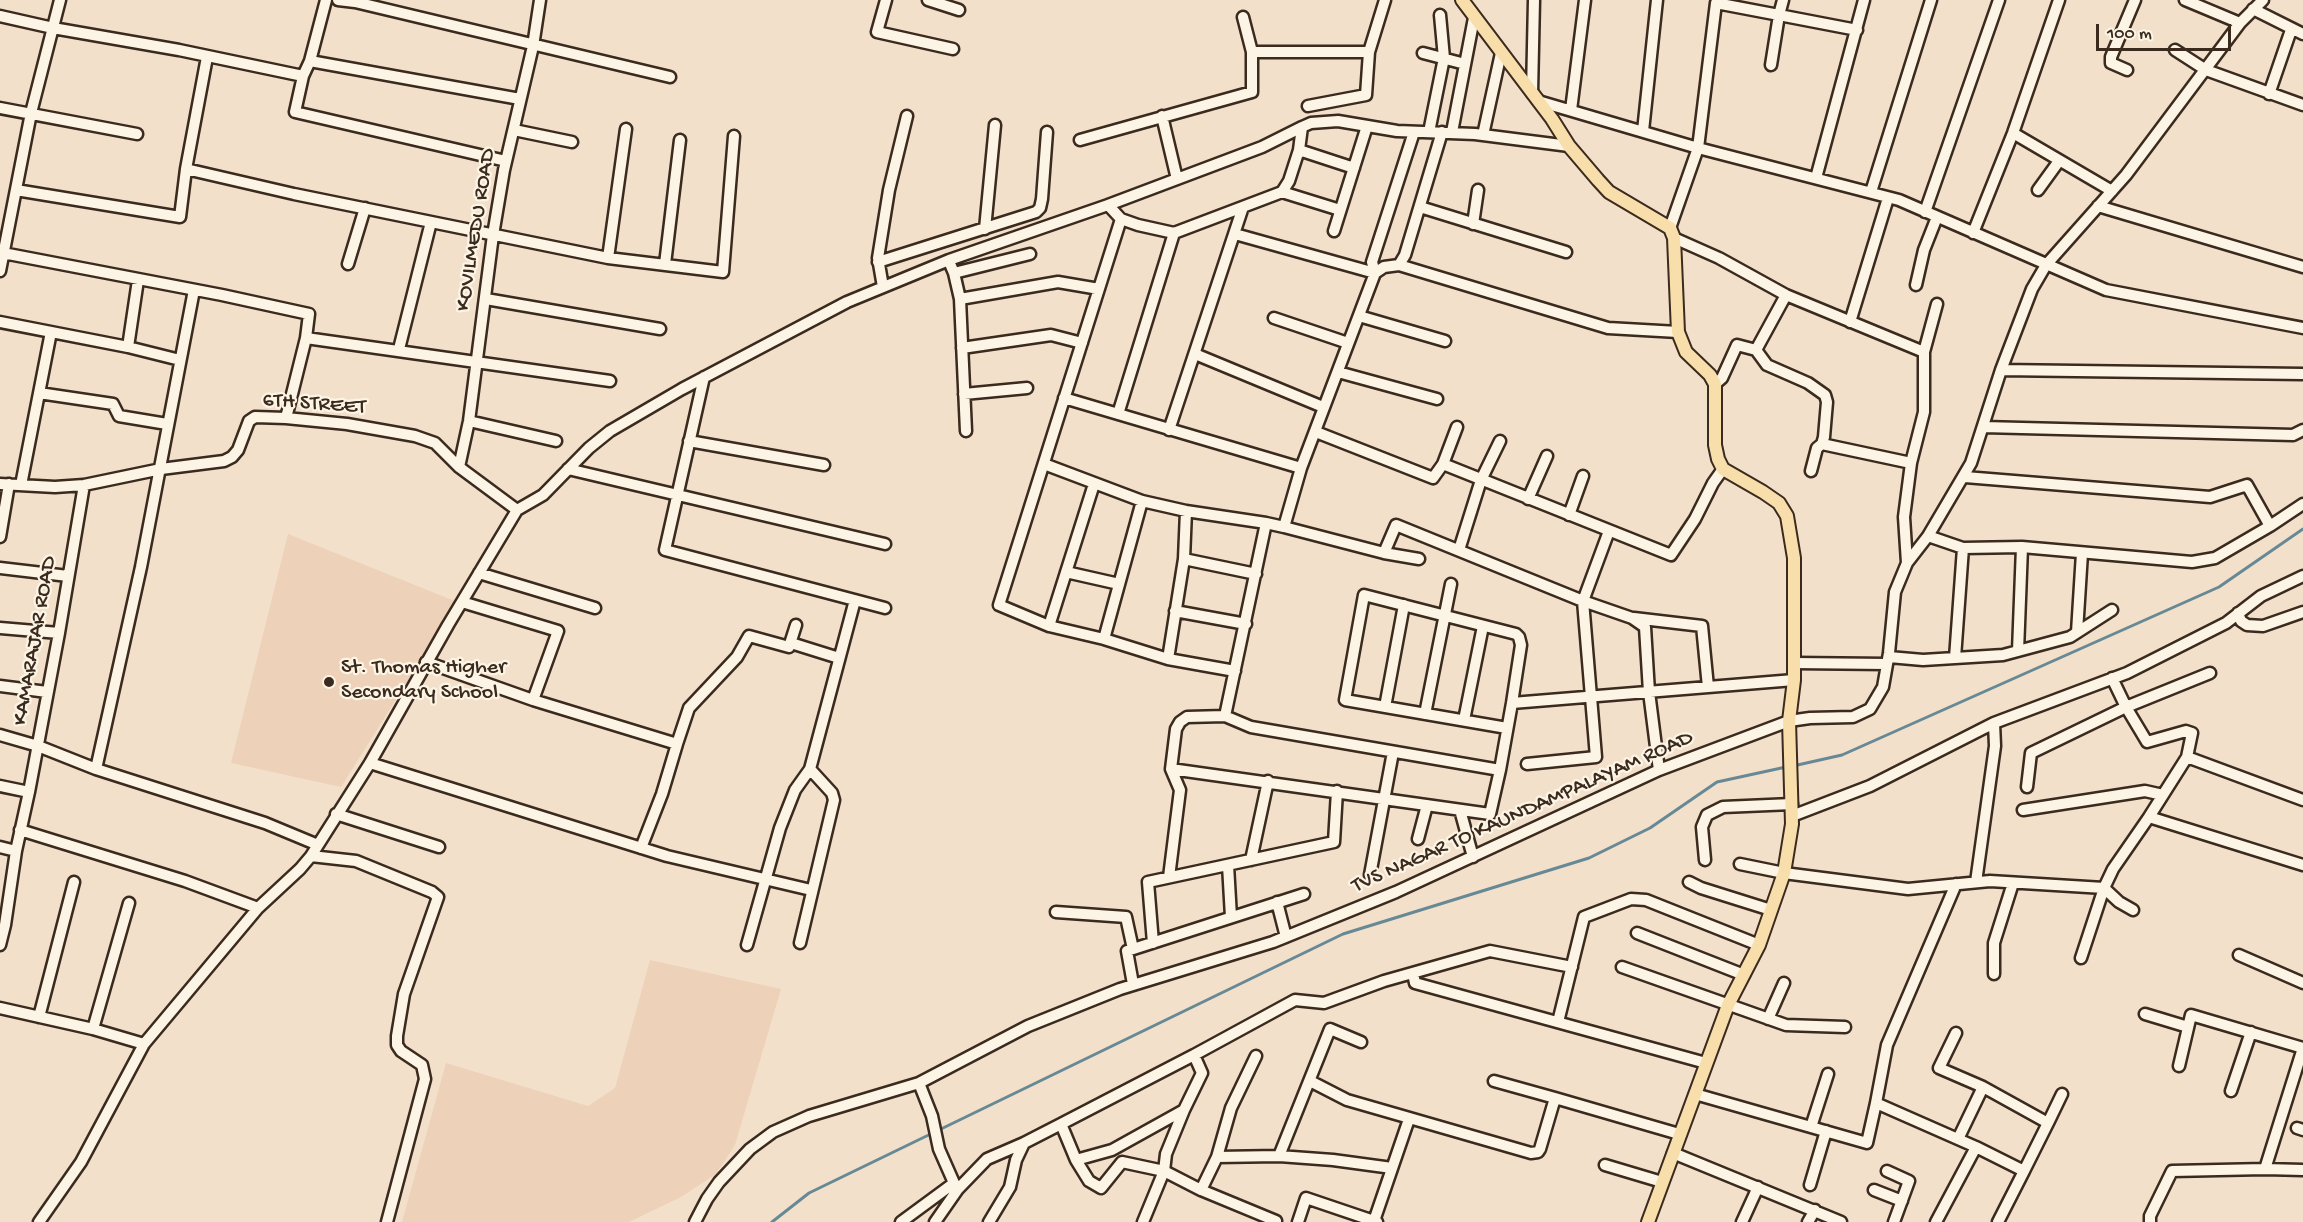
<!DOCTYPE html>
<style>
body{margin:0}
#map{position:relative;width:2303px;height:1222px;overflow:hidden;background:#f3e0cb;font-family:"Gochi Hand",sans-serif}
canvas{display:block}
.scale{position:absolute;left:2096px;top:24px;width:135px;height:27px;box-sizing:border-box;border:3px solid #3b2a1e;border-top:0;padding-left:8px;font-size:18px;line-height:21px;white-space:nowrap;color:#3b2a1e;-webkit-text-stroke:4px #fcf5e5;paint-order:stroke}
</style>
<div id="map">
<canvas width="2303" height="1222"></canvas>
<div class="scale">100 m</div>
</div>
<script>
const g = document.querySelector('canvas').getContext('2d');
g.lineJoin = 'round';
function fill(path, color) {
  g.fillStyle = color;
  g.fill(path, 'evenodd');
}
function toPath(rows) {
  const path = new Path2D();
  for (const r of rows) {
    path.moveTo(r[0], r[1]);
    for (let i = 2; i < r.length; i += 2) path.lineTo(r[i], r[i + 1]);
  }
  return path;
}
function strokePath(path, color, width, dash) {
  g.strokeStyle = color;
  g.lineWidth = width;
  g.lineCap = dash ? 'butt' : 'round';
  g.setLineDash(dash || []);
  g.stroke(path);
}
function drawText(font, color, halo, rows, align = 'center') {
  g.font = font + ' "Gochi Hand",sans-serif';
  g.lineWidth = 4.5;
  g.setLineDash([]);
  g.textBaseline = 'middle';
  g.strokeStyle = halo;
  g.fillStyle = color;
  for (const [text, x, y, turn = 0] of rows) {
    g.save();
    g.translate(x, y);
    g.rotate((+turn || 0) * Math.PI / 180);
    g.textAlign = isNaN(turn) ? turn : align;
    if (halo) g.strokeText(text, 0, 0);
    g.fillText(text, 0, 0);
    g.restore();
  }
}
const built = toPath([
 [288,534,457,602,341,787,231,763],
 [650,960,781,989,735,1145,716,1174,681,1197,629,1222,402,1222,446,1063,588,1106,615,1088]
]);
const stream = toPath([
 [1793,766,1842,755,2219,587,2303,529],
 [772,1222,809,1193,1343,934,1589,858,1650,828,1717,782,1786,767]
]);
const minor = toPath([
 [338,0,355,2,670,77],
 [886,0,877,32,953,49],
 [928,0,959,10],
 [2185,0,2240,23],
 [2253,9,2303,34],
 [0,16,53,28,179,50,303,76,310,61,520,99],
 [1243,17,1252,52],
 [2175,50,2206,70,2303,105],
 [1423,53,1465,64],
 [310,61,326,0],
 [1771,65,1779,15,1857,30],
 [2127,70,2111,63,2111,57,2135,0],
 [303,76,295,112,506,161],
 [1532,93,1534,0],
 [2269,94,2291,30],
 [1538,101,1698,148,1716,3,1779,15,1783,0],
 [1308,106,1366,95,1369,52,1385,0],
 [0,108,137,134],
 [1571,110,1585,0],
 [1162,116,1177,179],
 [514,130,572,142],
 [1643,131,1657,0],
 [1414,132,1372,262,1375,273,1301,468,1284,527,1266,523,1225,716,1251,727,1500,770],
 [1429,132,1444,58,1440,15],
 [1452,132,1474,18],
 [2013,133,2112,191],
 [1483,135,1501,53],
 [1080,140,1252,92,1252,52,1369,52],
 [1299,150,1354,168],
 [186,169,294,194,608,258,723,272,734,136],
 [1816,178,1864,0],
 [16,190,180,217,186,169,207,57],
 [2038,190,2059,161],
 [1282,192,1340,210],
 [1871,192,1931,0],
 [1108,205,1121,219,1138,225,1174,233,1282,192,1289,181,1299,150,1302,127,1311,123,1338,121,1397,131,1475,134,1569,146],
 [2098,206,2303,267],
 [1420,207,1566,252],
 [1925,212,1999,0],
 [1121,219,999,605,1049,626,1104,639,1168,659,1235,671],
 [1473,224,1478,190],
 [1670,228,1698,148,1899,200,2106,290,2303,328],
 [985,229,995,125],
 [1334,231,1367,126],
 [1973,233,2013,133,2059,0],
 [1235,234,1375,273,1384,267,1399,265,1405,255,1442,132],
 [1674,238,1719,258,1786,295,1924,352,1924,412,1911,463,1904,517,1907,563],
 [3,253,222,295,309,314,306,338,610,381],
 [608,258,626,129],
 [878,262,1036,212,1040,208,1042,199,1047,132],
 [348,264,365,208],
 [665,264,680,140],
 [1399,265,1608,328,1678,332],
 [951,266,954,273,1030,254],
 [0,271,31,113,60,0],
 [954,273,960,299,966,431],
 [1916,285,1924,250,1937,217],
 [883,287,878,258,889,190,907,116],
 [194,290,141,567,96,769,265,823,318,845],
 [486,299,660,329],
 [960,299,1058,282,1099,289],
 [1359,316,1445,341],
 [1274,318,1348,343],
 [0,322,128,347,180,360],
 [1850,322,1888,198],
 [128,347,138,280],
 [962,348,1051,335,1082,343],
 [399,349,431,222],
 [1756,350,1767,365,1808,383,1825,395,1827,402,1824,437,1822,444,1817,448,1811,471],
 [1924,352,1937,304],
 [1195,354,1323,407],
 [2001,370,2303,374],
 [1338,372,1437,399],
 [704,377,665,550,885,608],
 [1715,384,1722,378,1737,345,1756,350,1786,295],
 [39,393,113,404,119,416,167,424],
 [964,394,1027,388],
 [1064,398,1301,468],
 [1118,414,1174,233],
 [286,418,306,338],
 [469,421,556,441],
 [1983,427,2293,435,2303,430],
 [1169,430,1243,207],
 [1316,432,1433,478,1443,464,1457,427],
 [689,441,824,465],
 [1822,444,1911,463],
 [1044,464,1142,501,1186,511,1266,523],
 [1443,464,1671,555,1695,519,1713,483,1723,469],
 [459,467,469,421,493,235,504,170,533,46,540,0],
 [568,469,885,544],
 [1965,477,2210,497,2247,485,2270,526],
 [0,484,55,487,84,485,161,469,224,461,232,457,238,450,249,421,255,417,286,418,347,424,415,436,435,443,459,467,517,510],
 [21,485,51,332],
 [1528,499,1547,456],
 [1569,515,1583,476],
 [1284,527,1384,553,1419,559],
 [1609,531,1583,601,1632,618,1645,627,1649,692,1659,770],
 [1928,536,1963,548,2022,547,2192,562,2215,558,2270,526,2303,504],
 [0,537,9,484],
 [1459,550,1481,480,1500,441],
 [1384,553,1396,525,1583,601,1596,757,1527,764],
 [1184,559,1256,574],
 [0,568,68,576],
 [1066,572,1119,584],
 [479,573,595,608],
 [462,602,558,631,533,700],
 [1175,611,1246,624],
 [2238,613,2241,621,2247,625,2263,626,2303,612],
 [1634,618,1702,626,1708,687],
 [1049,626,1094,484],
 [0,628,59,633],
 [2077,632,2082,553],
 [1104,639,1142,501],
 [791,643,839,658],
 [2018,651,2022,547],
 [1889,657,1923,660,2003,655,2070,637,2112,610],
 [1955,658,1963,548],
 [1168,659,1184,559,1186,511],
 [426,662,533,700,677,744,689,708,737,657,749,636,789,647,796,625],
 [1794,663,1887,664],
 [2112,678,2126,707,2147,742,2186,731,2192,733,2187,757],
 [0,686,47,692],
 [1512,703,1794,680],
 [1385,707,1404,605],
 [1425,714,1451,584],
 [1464,720,1483,626],
 [0,735,38,746,96,769],
 [370,763,667,856,811,890],
 [1171,769,1490,814,1500,770,1512,703,1521,645,1519,637,1516,634,1364,595,1345,700,1507,728],
 [0,786,29,792],
 [2027,787,2031,753,2126,707,2210,673],
 [1460,810,1473,857],
 [2023,810,2145,791,2163,795],
 [336,814,439,847],
 [1792,816,1870,786,1994,723,2127,673,2226,623,2261,596,2303,576],
 [2149,817,2187,757,2303,800],
 [20,830,185,881,258,908],
 [1418,839,1427,805],
 [0,847,16,851],
 [641,848,662,794,677,744],
 [311,856,356,861,432,892,438,897,404,994,397,1036,397,1045,401,1051,422,1065,425,1079,387,1222],
 [1251,860,1268,781],
 [1705,860,1702,827,1707,815,1723,807,1792,804],
 [1740,864,1784,873,1908,889,1990,881,2104,888,2113,869,2149,817,2303,865],
 [1228,865,1231,917],
 [1370,875,1393,752],
 [1169,877,1180,790,1171,769,1176,729,1180,722,1187,717,1225,716],
 [1689,882,1701,888,1771,910],
 [1976,882,1995,746,1994,723],
 [1956,884,1887,1045,1876,1103,1976,1147],
 [1277,902,1286,937],
 [1056,912,1126,917,1133,949],
 [1637,933,1744,975],
 [800,943,834,800,832,793,810,769],
 [1153,943,1148,882,1334,842,1337,791],
 [0,945,5,925,16,851,29,792,59,633,84,485],
 [747,945,780,828,795,790,810,769,855,600],
 [2239,955,2303,983],
 [2081,958,2104,888,2119,902,2133,910],
 [1622,967,1786,1025,1845,1027],
 [1413,973,1415,983,1706,1063],
 [1994,974,1994,943,2013,883],
 [1133,984,1127,951,1304,894],
 [0,1008,93,1029,144,1044],
 [2145,1014,2188,1027],
 [39,1017,74,882],
 [1768,1019,1784,983],
 [1558,1022,1584,917,1631,899,1646,900,1759,945],
 [93,1029,129,903],
 [1956,1033,1939,1068,1983,1087,1958,1139],
 [2303,1048,2265,1169,2303,1170],
 [2179,1066,2191,1015,2303,1048],
 [1310,1081,1347,1100,1531,1153,1538,1152,1540,1149,1555,1098,1679,1134],
 [1494,1081,1555,1098],
 [919,1083,932,1116,939,1149,954,1183],
 [1983,1087,2048,1123,2024,1171],
 [2231,1091,2251,1032],
 [1695,1094,1867,1143,1876,1103],
 [2048,1123,2062,1094],
 [1061,1124,1194,1055],
 [1811,1127,1828,1074],
 [2297,1128,2303,1130],
 [1673,1153,1841,1222],
 [1279,1156,1330,1029,1361,1042],
 [1217,1157,1231,1108,1256,1056],
 [1076,1160,1089,1181,1101,1188,1122,1162,1164,1171,1201,1190,1217,1157,1279,1156,1333,1160,1392,1168],
 [1605,1165,1662,1182],
 [1887,1171,1909,1181,1894,1222],
 [1810,1185,1826,1131],
 [1201,1190,1276,1221],
 [1874,1190,1902,1201],
 [1374,1221,1409,1119],
 [39,1222,81,1162,144,1044,258,908,300,869,311,856,370,763,448,625,517,510,543,495,589,448,610,431,682,389,847,302,949,260,1108,205,1262,147,1302,127],
 [695,1222,707,1199,719,1182,750,1149,773,1132,809,1116,919,1083,1028,1026,1120,989,1273,942,1396,892,1659,770,1789,721,1810,718,1853,717,1870,709,1883,687,1889,653,1895,592,1907,563,1928,536,1971,463,2001,370,2032,289,2046,265,2126,175,2240,23,2263,0],
 [901,1222,954,1183,957,1188],
 [935,1222,958,1189,987,1159,1024,1143,1061,1124,1076,1160,1112,1150,1184,1110,1202,1073,1194,1055,1295,1000,1324,1003,1384,981,1490,951,1572,967],
 [989,1222,1010,1187,1016,1160,1024,1143],
 [1143,1222,1164,1171,1166,1154,1184,1110],
 [1298,1222,1306,1198,1377,1222],
 [1742,1222,1758,1187],
 [1808,1222,1815,1210],
 [1936,1222,1976,1147,2024,1171,1998,1222],
 [2150,1222,2150,1216,2172,1171,2265,1169]
]);
const major = toPath([
 [1462,0,1552,119,1569,146,1598,180,1609,192,1670,228,1674,238,1678,332,1686,352,1710,375,1715,384,1715,445,1718,459,1723,469,1763,492,1779,503,1787,516,1794,558,1794,680,1789,721,1792,824,1784,873,1759,945,1728,1005,1648,1222]
]);
const markers = [
 [329,682,6,"#3b2a1e"]
];
const streetNames = [
 ["KOVILMEDU ROAD",477,230,-81],
 ["6TH STREET",314,405,4],
 ["KAMARAJAR ROAD",36,641,-80],
 ["TVS NAGAR TO KAUNDAMPALAYAM ROAD",1523,813,-24]
];
const poiNames = [
 ["St. Thomas Higher",341,669],
 ["Secondary School",341,694]
];
fill(built, '#edd1b9');
strokePath(stream, '#678995', 3);
strokePath(minor, '#3b2a1e', 15);
strokePath(major, '#3b2a1e', 16);
strokePath(minor, '#fcf5e5', 10);
strokePath(major, '#f8deab', 12);
for (const [x, y, r, color] of markers) {
  const dot = new Path2D();
  dot.arc(x, y, r, 0, 2 * Math.PI);
  g.fillStyle = color;
  g.fill(dot);
  strokePath(dot, '#fcf5e5', 2);
}
drawText('22px', '#3b2a1e', '#fcf5e5', streetNames);
drawText('22px', '#3b2a1e', '#fcf5e5', poiNames, 'left');
</script>
